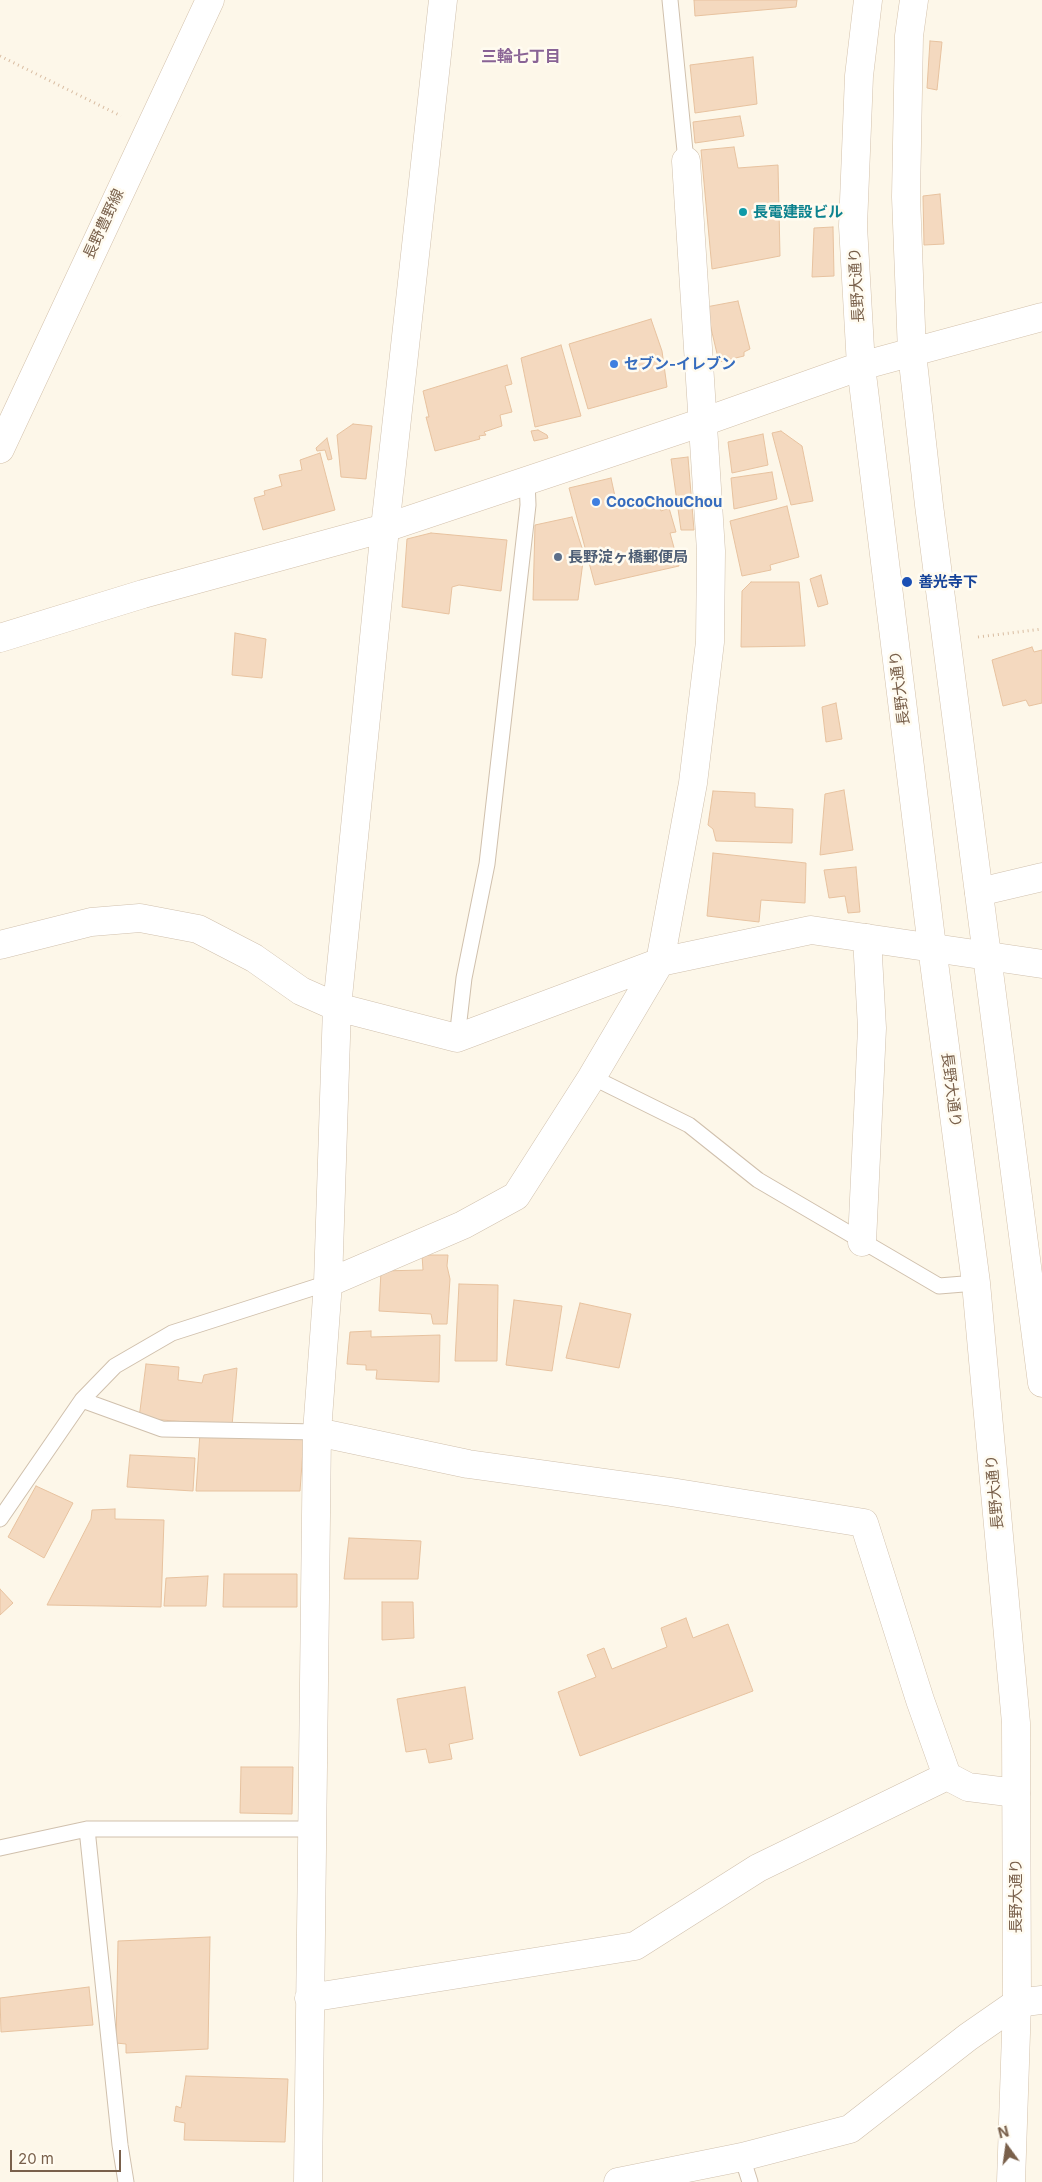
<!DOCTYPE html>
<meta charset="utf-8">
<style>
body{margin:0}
#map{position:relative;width:1042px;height:2182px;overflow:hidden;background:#fdf7e9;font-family:Inter,sans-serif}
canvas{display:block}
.north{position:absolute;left:982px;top:2122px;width:50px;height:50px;-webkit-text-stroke:4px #fffbf0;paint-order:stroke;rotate:346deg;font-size:14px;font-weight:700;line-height:20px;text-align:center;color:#79604b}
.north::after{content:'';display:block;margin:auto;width:18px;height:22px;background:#79604b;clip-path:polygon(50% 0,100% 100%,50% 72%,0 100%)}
.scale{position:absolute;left:10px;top:2150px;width:111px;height:22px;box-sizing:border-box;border:2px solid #79604b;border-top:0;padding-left:6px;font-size:15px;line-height:18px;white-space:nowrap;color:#79604b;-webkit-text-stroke:4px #fffbf0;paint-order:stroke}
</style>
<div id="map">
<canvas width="1042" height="2182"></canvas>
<div class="north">N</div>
<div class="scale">20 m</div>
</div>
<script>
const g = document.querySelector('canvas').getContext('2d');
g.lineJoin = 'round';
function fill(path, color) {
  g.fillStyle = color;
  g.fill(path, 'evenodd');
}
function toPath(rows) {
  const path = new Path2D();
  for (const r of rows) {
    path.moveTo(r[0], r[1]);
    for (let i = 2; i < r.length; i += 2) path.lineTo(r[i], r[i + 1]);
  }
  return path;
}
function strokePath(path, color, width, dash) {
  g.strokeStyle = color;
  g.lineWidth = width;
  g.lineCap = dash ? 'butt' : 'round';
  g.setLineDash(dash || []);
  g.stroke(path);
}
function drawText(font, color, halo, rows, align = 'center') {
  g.font = font + ' Inter,"Noto Sans JP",sans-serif';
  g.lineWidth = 5;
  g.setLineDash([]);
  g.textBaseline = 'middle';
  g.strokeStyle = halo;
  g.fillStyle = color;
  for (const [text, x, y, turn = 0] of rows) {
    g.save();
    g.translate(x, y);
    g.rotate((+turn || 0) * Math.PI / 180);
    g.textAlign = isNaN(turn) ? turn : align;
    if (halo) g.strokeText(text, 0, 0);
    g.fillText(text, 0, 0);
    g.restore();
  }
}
const building = toPath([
 [694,0,797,0,796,7,695,16,694,0],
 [930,41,942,42,937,90,927,88,930,41],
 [753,57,757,104,695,113,690,65,753,57],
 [740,116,744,136,695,143,693,122,740,116],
 [734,147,738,168,778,165,780,256,712,269,701,150,734,147],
 [940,194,944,244,924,245,923,196,940,194],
 [833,227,834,276,812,277,814,228,833,227],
 [738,301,750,349,744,352,744,356,719,362,706,307,738,301],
 [651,319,662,351,667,387,588,409,569,344,651,319],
 [561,345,581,416,535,427,521,358,561,345],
 [507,365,512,384,505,386,512,412,500,415,502,426,484,432,486,435,479,436,480,439,435,451,426,417,429,417,423,391,507,365],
 [353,424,372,426,366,479,341,477,337,435,353,424],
 [538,430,547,435,548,438,534,441,531,431,538,430],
 [781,431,802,446,813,501,791,505,772,433,781,431],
 [763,434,768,465,732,473,728,442,763,434],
 [327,438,332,459,328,460,325,450,317,451,316,448,327,438],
 [320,453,335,510,263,530,254,498,265,495,264,491,282,486,279,475,302,470,300,460,320,453],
 [688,457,694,530,681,530,671,459,688,457],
 [772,472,777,499,734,509,731,478,772,472],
 [611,478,616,501,632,497,635,505,658,497,661,511,669,508,676,532,670,533,679,566,595,585,569,488,611,478],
 [787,506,799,557,770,565,771,570,742,576,730,521,787,506],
 [572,517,584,554,578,600,533,600,535,525,572,517],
 [431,533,507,540,501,591,459,585,452,587,449,614,402,607,407,539,431,533],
 [821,575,828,604,818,607,810,579,821,575],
 [751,582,799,582,805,646,741,647,742,591,751,582],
 [235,633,266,639,262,678,232,675,235,633],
 [1032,647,1034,652,1042,650,1042,703,1029,706,1026,700,1003,706,992,660,1032,647],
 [836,703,842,739,826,742,822,707,836,703],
 [844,790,853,850,820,855,825,794,844,790],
 [713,791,755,793,755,807,793,809,792,843,716,841,713,829,708,825,713,791],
 [713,853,806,863,805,903,761,900,759,922,707,916,713,853],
 [856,867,860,912,848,913,845,896,829,898,824,870,856,867],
 [422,1255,448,1255,447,1266,450,1279,447,1324,433,1324,431,1314,379,1311,381,1271,423,1270,422,1255],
 [459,1284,498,1285,497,1361,455,1361,459,1284],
 [514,1300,562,1306,552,1371,506,1365,514,1300],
 [580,1303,631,1314,619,1368,566,1358,580,1303],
 [371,1331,371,1337,440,1335,439,1382,376,1379,377,1370,366,1370,366,1365,347,1364,350,1332,371,1331],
 [146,1364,179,1367,178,1380,202,1383,204,1375,237,1368,232,1426,139,1418,146,1364],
 [200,1433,304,1436,300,1491,196,1491,200,1433],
 [130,1455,195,1458,193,1491,127,1487,130,1455],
 [36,1486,73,1503,44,1558,8,1537,36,1486],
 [115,1509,115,1519,164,1520,161,1607,47,1605,91,1519,92,1510,115,1509],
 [349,1538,421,1541,418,1579,344,1579,349,1538],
 [224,1574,297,1574,297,1607,223,1607,224,1574],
 [208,1576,206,1606,164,1606,166,1578,208,1576],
 [0,1589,13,1603,0,1615,0,1589],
 [382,1602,413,1602,414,1638,382,1640,382,1602],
 [686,1618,693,1638,728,1624,753,1691,580,1756,558,1692,596,1677,587,1655,604,1648,612,1669,667,1647,661,1628,686,1618],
 [465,1687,473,1739,449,1744,452,1759,429,1763,426,1749,406,1752,397,1699,465,1687],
 [241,1767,293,1767,292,1814,240,1813,241,1767],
 [210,1937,208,2049,126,2053,126,2044,116,2043,118,1941,210,1937],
 [89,1987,93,2025,1,2032,0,1998,89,1987],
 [186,2076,288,2079,285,2142,184,2140,185,2123,174,2121,176,2106,181,2108,186,2076]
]);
const path = toPath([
 [0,56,121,116],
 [978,637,1042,629]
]);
const lane = toPath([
 [670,0,686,161],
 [457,1038,464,978,487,864,528,505,527,480],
 [592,1077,689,1125,758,1180,939,1286,976,1283],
 [82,1400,162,1429,317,1432],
 [0,1519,82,1400,115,1366,172,1333,328,1283],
 [87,1829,120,2145,126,2182],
 [0,1848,87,1829,314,1829],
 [742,2157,750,2182]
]);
const street = toPath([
 [979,892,1042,877],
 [0,945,91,922,140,918,198,929,254,958,301,991,337,1007,457,1038,660,962,811,930,1042,964],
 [862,1242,872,1028,867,938],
 [328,1283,463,1225,516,1196,592,1077,660,962,693,783,710,642,711,551,686,161],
 [317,1432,468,1464,671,1492,864,1523,920,1700,947,1776,968,1787,1016,1793],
 [309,1998,635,1946,758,1868,947,1776],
 [308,2182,317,1432,328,1283,337,1007,385,528,443,0],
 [618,2182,742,2157,850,2129,968,2037,1017,2003,1042,2000]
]);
const secondary = toPath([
 [868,0,859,76,853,226,861,366,932,947,976,1283,1016,1723,1017,2003,1011,2182],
 [914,0,909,36,906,197,912,353,929,505,1042,1383],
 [0,449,210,0],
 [0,638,143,594,385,528,703,422,861,366,1042,317]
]);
const markers = [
 [743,212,5,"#0f9aa8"],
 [614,364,5,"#3f7fe0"],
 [596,502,5,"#3f7fe0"],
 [558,557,5,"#5c6f8a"],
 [907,582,6,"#1a4fb4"]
];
const cultureNames = [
 ["長電建設ビル",753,212]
];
const streetNames = [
 ["長野豊野線",104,224,-65],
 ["長野大通り",857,285,-93],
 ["長野大通り",900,688,-97],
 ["長野大通り",951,1090,83],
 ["長野大通り",995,1492,-95],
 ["長野大通り",1016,1896,-90]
];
const shopNames = [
 ["セブン-イレブン",624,364],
 ["CocoChouChou",606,502]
];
const serviceNames = [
 ["長野淀ヶ橋郵便局",568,557]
];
const transitNames = [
 ["善光寺下",918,582]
];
const neighbourhoodNames = [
 ["三輪七丁目",521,57]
];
fill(building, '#f4d9bf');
strokePath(building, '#e7c29f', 1);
strokePath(lane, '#d0c0ad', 17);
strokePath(street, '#d0c0ad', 29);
strokePath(secondary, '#d3c1ab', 29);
strokePath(path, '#d9bda2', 3, [1, 4]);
strokePath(lane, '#fff', 15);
strokePath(street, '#fff', 28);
strokePath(secondary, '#fff', 28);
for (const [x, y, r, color] of markers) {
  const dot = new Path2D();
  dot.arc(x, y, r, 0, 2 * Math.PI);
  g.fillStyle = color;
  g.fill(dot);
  strokePath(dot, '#fffbf0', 2);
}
drawText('bold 15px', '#0d838f', '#fffbf0', cultureNames, 'left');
drawText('15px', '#79604b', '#fffbf0', streetNames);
drawText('bold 15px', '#366cbe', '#fffbf0', shopNames, 'left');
drawText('bold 15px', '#4e5e75', '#fffbf0', serviceNames, 'left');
drawText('bold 15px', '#164399', '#fffbf0', transitNames, 'left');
drawText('bold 16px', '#896395', '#fffbf0', neighbourhoodNames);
</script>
